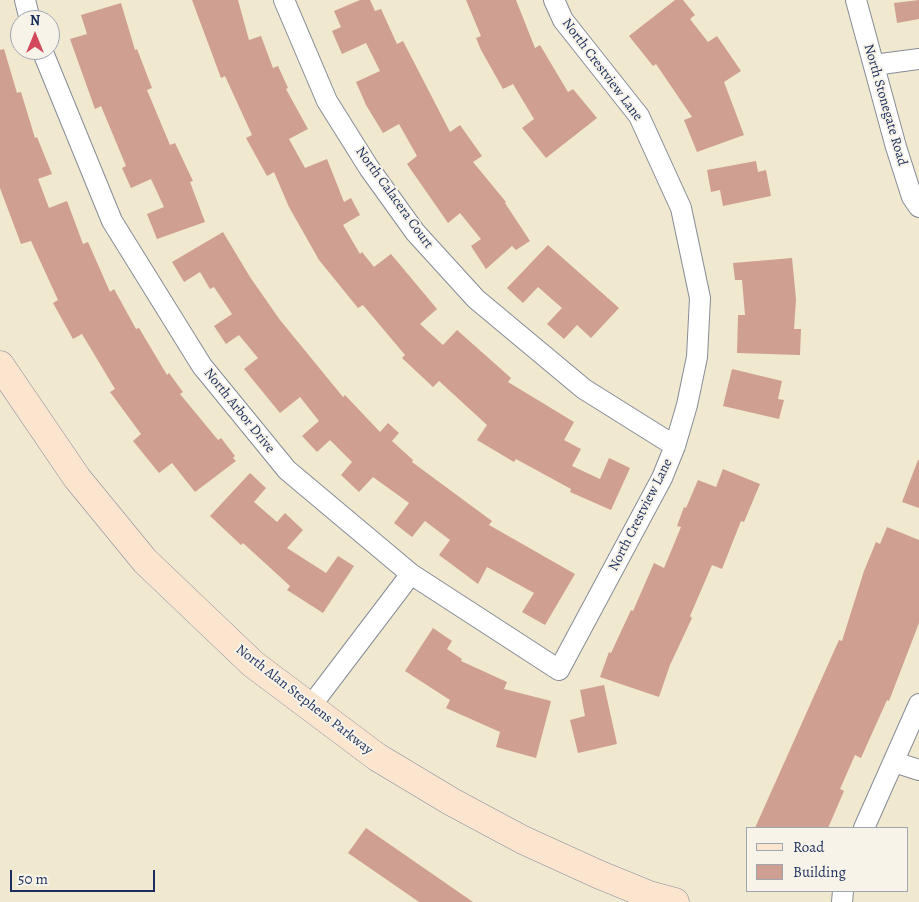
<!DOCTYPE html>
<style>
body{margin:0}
#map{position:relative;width:919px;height:902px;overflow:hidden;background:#f1e8d0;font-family:Alegreya,serif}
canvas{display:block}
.legend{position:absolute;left:746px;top:827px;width:162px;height:65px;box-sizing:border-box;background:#f7f3e8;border:1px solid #9fa5b1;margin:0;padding:6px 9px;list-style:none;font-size:15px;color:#1b2f5e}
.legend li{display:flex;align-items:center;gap:10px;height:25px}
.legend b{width:25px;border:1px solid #9fa5b1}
.north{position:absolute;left:10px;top:10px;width:50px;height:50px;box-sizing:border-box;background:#f7f3e8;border:1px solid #9fa5b1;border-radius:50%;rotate:0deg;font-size:14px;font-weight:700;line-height:20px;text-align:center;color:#1b2f5e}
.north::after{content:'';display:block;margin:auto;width:18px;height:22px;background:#d1495b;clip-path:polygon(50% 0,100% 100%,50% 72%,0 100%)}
.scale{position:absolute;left:10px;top:870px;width:145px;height:22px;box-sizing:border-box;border:2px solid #1b2f5e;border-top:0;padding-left:6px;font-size:15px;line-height:18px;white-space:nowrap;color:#1b2f5e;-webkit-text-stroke:4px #f7f3e8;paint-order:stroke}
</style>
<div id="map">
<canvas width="919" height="902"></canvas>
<ul class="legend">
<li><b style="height:6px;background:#fbe5cf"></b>Road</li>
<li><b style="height:14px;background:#cf9f91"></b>Building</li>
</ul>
<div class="north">N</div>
<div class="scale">50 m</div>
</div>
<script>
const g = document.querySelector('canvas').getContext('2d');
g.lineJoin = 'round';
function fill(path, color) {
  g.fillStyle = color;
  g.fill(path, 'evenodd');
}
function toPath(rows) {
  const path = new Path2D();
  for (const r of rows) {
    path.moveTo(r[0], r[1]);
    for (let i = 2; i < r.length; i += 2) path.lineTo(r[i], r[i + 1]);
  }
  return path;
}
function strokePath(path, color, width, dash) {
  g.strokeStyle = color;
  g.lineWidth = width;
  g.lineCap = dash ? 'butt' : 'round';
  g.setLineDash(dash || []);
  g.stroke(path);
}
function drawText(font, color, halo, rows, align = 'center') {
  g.font = font + ' Alegreya,serif';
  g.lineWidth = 4;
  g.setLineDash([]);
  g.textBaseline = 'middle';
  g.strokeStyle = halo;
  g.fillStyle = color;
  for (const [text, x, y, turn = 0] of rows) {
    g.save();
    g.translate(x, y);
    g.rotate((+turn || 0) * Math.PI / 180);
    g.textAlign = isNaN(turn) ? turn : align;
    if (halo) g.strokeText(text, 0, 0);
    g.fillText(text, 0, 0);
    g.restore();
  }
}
const building = toPath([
 [192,0,238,0,249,40,261,36,273,68,278,66,288,88,286,89,308,129,289,139,305,168,327,159,344,202,351,198,360,215,343,225,360,254,362,252,374,267,391,254,437,309,420,324,443,345,457,330,511,378,508,382,574,422,564,440,581,449,572,466,600,479,609,458,630,468,611,510,570,492,571,489,516,459,514,462,477,440,487,425,439,381,433,387,402,358,405,355,363,305,358,308,319,260,289,207,274,172,267,176,246,138,252,135,225,76,221,78],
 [360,0,370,0,375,11,381,9,397,44,403,41,450,132,460,125,482,156,473,162,506,202,505,203,530,241,516,250,512,246,486,269,471,246,481,239,460,213,448,223,407,164,417,156,399,124,383,133,366,105,356,82,380,71,366,43,342,54,332,31,341,27,334,11],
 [466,0,516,0,535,48,540,45,568,92,573,89,597,118,546,158,522,128,534,119,513,84,503,89,481,50,476,38,481,36],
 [675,0,683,0,695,15,690,19,708,42,717,36,741,71,724,82,744,135,697,152,684,120,692,117,656,64,653,66,629,36],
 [919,0,919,19,897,23,894,3],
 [121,3,135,50,137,49,152,88,147,90,170,145,175,143,193,181,190,182,205,222,157,239,147,214,164,207,151,179,131,188,122,168,126,166,101,106,95,109,70,39,87,34,81,15],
 [4,49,17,93,21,92,35,138,37,137,52,174,38,179,49,208,67,201,83,244,88,242,110,292,114,289,136,329,139,328,167,375,169,373,183,392,180,394,218,440,221,438,235,456,233,458,236,461,195,492,172,463,159,473,133,441,141,434,110,392,115,389,82,334,73,339,53,303,58,300,31,241,21,244,0,188,0,50],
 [756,161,758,172,766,170,771,196,723,206,720,190,711,192,707,170],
 [223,232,250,277,280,320,343,397,345,395,380,432,388,423,399,433,392,441,413,460,412,462,492,521,489,525,575,574,545,625,522,612,534,593,487,567,478,584,439,555,450,540,425,521,412,537,394,523,409,503,373,477,359,492,341,475,352,462,330,440,317,452,302,436,319,421,300,397,280,413,244,369,258,358,239,335,226,344,214,326,232,314,214,287,210,289,200,272,184,282,172,262],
 [548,245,619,308,591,338,577,325,564,339,547,324,562,308,538,287,523,303,507,288],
 [792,258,796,299,794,329,801,329,800,355,737,353,738,315,745,315,742,280,735,280,733,263],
 [732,369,782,381,778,399,784,400,779,419,723,406],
 [918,460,919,460,919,508,902,502],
 [723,469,760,484,744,522,741,521,722,569,712,565,690,616,692,618,670,665,659,697,600,677,609,652,611,653,631,610,633,611,654,563,664,568,681,527,677,526,684,507,686,508,698,480,716,487],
 [250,473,266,488,254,502,277,522,285,513,303,530,287,548,326,573,338,556,354,566,323,613,287,590,290,586,243,543,241,545,210,516],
 [887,527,919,540,919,623,889,701,887,700,861,758,855,755,840,789,844,791,828,828,755,828,839,640,842,641,864,571,876,542,880,544],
 [433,628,452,641,447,649,462,659,461,661,507,682,504,689,551,701,536,758,496,747,500,732,446,708,450,700,405,671],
 [604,685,617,744,578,753,570,720,585,716,580,690],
 [366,828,473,902,419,902,348,853]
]);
const street = toPath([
 [25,0,30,20],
 [284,0,327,101,369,168,415,232,476,299,584,389,675,446],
 [856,0,896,147,912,197,919,207],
 [42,50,112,221,202,366,287,470,411,574,559,670,662,478,675,446,687,405,697,357,700,298,681,208,639,116,563,20,554,0],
 [874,65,919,59],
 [310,707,411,574],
 [894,762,919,770],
 [864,828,919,704],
 [842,902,843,891]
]);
const secondary = toPath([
 [0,365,77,478,145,561,253,664,377,757,452,802,523,840,600,875,649,895,675,902]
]);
const streetNames = [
 ["North Crestview Lane",602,70,53],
 ["North Stonegate Road",885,105,74],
 ["North Calacera Court",394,198,54],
 ["North Arbor Drive",239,411,51],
 ["North Crestview Lane",641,515,-63],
 ["North Alan Stephens Parkway",304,700,38]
];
fill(building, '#cf9f91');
strokePath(street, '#868c97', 22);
strokePath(secondary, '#868c97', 29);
strokePath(street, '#fff', 20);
strokePath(secondary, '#fbe5cf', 28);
drawText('14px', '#1b2f5e', '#f7f3e8', streetNames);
</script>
